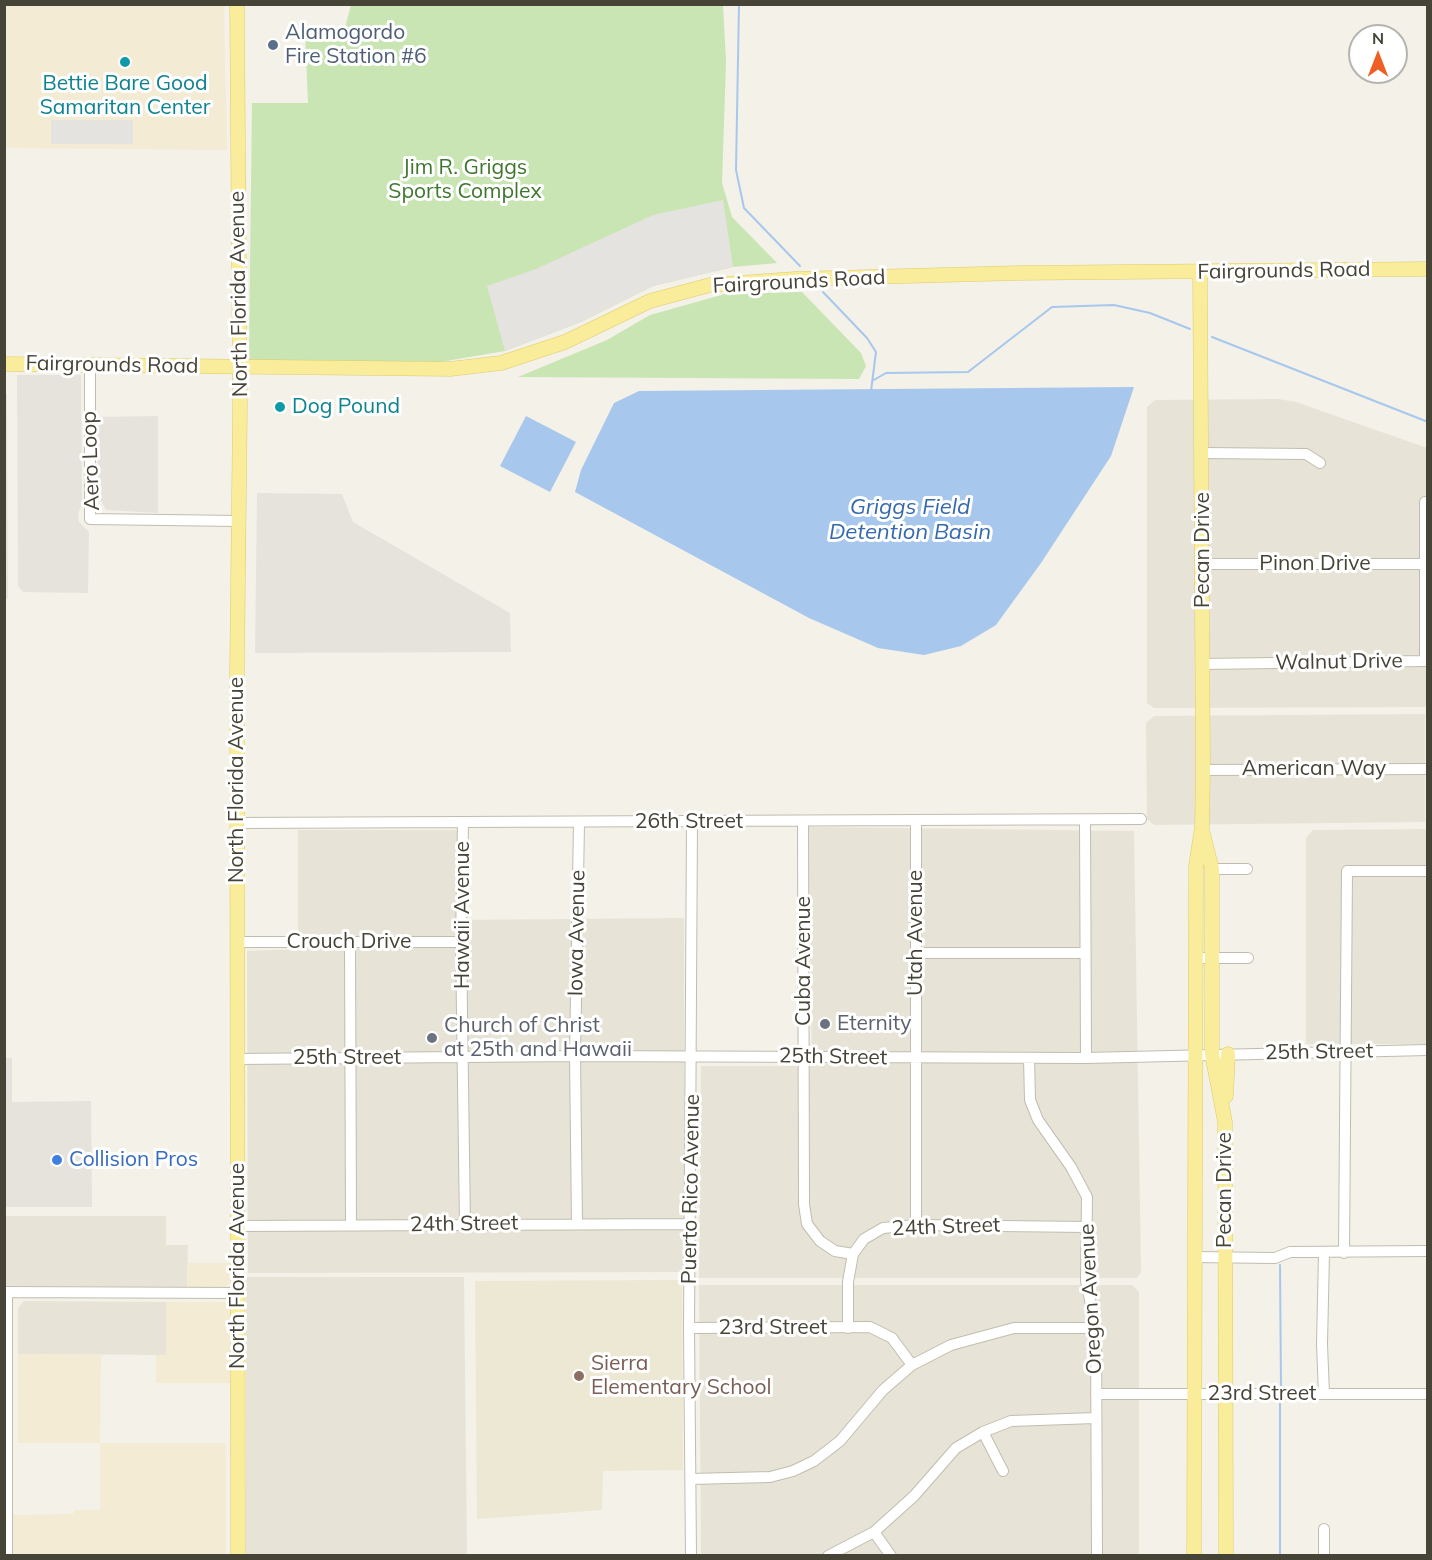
<!DOCTYPE html>
<style>
body{margin:0}
#map{position:relative;width:1432px;height:1560px;overflow:hidden;background:#f3f1e8;font-family:Mulish,sans-serif}
canvas{display:block}
.frame{position:absolute;inset:0;border:6px solid #464337;pointer-events:none}
.north{position:absolute;left:1348px;top:24px;width:60px;height:60px;box-sizing:border-box;background:#fff;border:2px solid #b5b4af;border-radius:50%;rotate:0deg;font-size:16px;font-weight:700;line-height:24px;text-align:center;color:#464337}
.north::after{content:'';display:block;margin:auto;width:21px;height:27px;background:#ef5f23;clip-path:polygon(50% 0,100% 100%,50% 72%,0 100%)}
</style>
<div id="map">
<canvas width="1432" height="1560"></canvas>
<div class="frame"></div>
<div class="north">N</div>
</div>
<script>
const g = document.querySelector('canvas').getContext('2d');
g.lineJoin = 'round';
function fill(path, color) {
  g.fillStyle = color;
  g.fill(path, 'evenodd');
}
function toPath(rows) {
  const path = new Path2D();
  for (const r of rows) {
    path.moveTo(r[0], r[1]);
    for (let i = 2; i < r.length; i += 2) path.lineTo(r[i], r[i + 1]);
  }
  return path;
}
function strokePath(path, color, width, dash) {
  g.strokeStyle = color;
  g.lineWidth = width;
  g.lineCap = dash ? 'butt' : 'round';
  g.setLineDash(dash || []);
  g.stroke(path);
}
function drawText(font, color, halo, rows, align = 'center') {
  g.font = font + ' Mulish,sans-serif';
  g.lineWidth = 6;
  g.setLineDash([]);
  g.textBaseline = 'middle';
  g.strokeStyle = halo;
  g.fillStyle = color;
  for (const [text, x, y, turn = 0] of rows) {
    g.save();
    g.translate(x, y);
    g.rotate((+turn || 0) * Math.PI / 180);
    g.textAlign = isNaN(turn) ? turn : align;
    if (halo) g.strokeText(text, 0, 0);
    g.fillText(text, 0, 0);
    g.restore();
  }
}
const residential = toPath([
 [1278,399,1296,402,1427,448,1427,707,1154,708,1147,703,1147,407,1155,400],
 [1425,714,1425,822,1154,825,1147,819,1146,723,1154,716],
 [808,827,1134,831,1141,1272,1137,1278,699,1278,701,1066,812,1066],
 [1427,829,1427,1044,1306,1044,1306,838,1313,830],
 [298,830,457,830,457,920,684,918,684,1272,248,1273,247,951,298,949],
 [5,1216,166,1216,166,1245,188,1245,187,1287,5,1286],
 [246,1277,464,1277,467,1555,246,1555],
 [699,1285,1132,1285,1139,1292,1139,1555,701,1555],
 [24,1301,166,1302,166,1355,18,1354,18,1308]
]);
const commercial = toPath([
 [5,5,224,5,227,150,5,148],
 [188,1263,230,1263,229,1284,225,1287,187,1287],
 [166,1302,223,1302,230,1306,230,1383,156,1383,156,1355,166,1355],
 [18,1354,101,1355,100,1443,226,1443,226,1555,12,1555,12,1515,73,1514,74,1510,100,1510,100,1443,18,1443]
]);
const industrial = toPath([
 [17,375,81,375,82,504,78,514,79,522,89,532,88,593,23,592,18,586],
 [5,394,7,394,8,599,4,599],
 [158,416,158,513,106,510,98,495,97,417],
 [257,493,342,494,353,522,510,613,511,652,255,653],
 [4,1058,12,1058,12,1102,91,1101,92,1207,5,1207]
]);
const education = toPath([
 [682,1280,683,1470,603,1471,602,1510,477,1519,475,1281]
]);
const green = toPath([
 [351,5,723,5,726,62,722,183,732,217,777,263,733,267,653,286,581,322,505,351,440,362,249,360,252,103,308,103,305,30,345,28],
 [802,292,861,353,866,366,859,379,518,377,607,340,650,315,725,294]
]);
const parking = toPath([
 [51,120,133,120,133,144,51,144],
 [723,200,733,267,653,286,581,322,505,351,487,286,536,269,653,215]
]);
const water = toPath([
 [1134,387,1111,456,1041,563,996,625,961,646,924,655,878,648,809,618,575,492,581,470,614,403,639,391],
 [526,416,576,442,550,492,500,466]
]);
const stream = toPath([
 [739,4,736,170,744,208,800,266],
 [823,292,867,338,876,352,871,391],
 [1212,337,1428,422],
 [872,381,886,373,968,372,1052,307,1114,305,1150,313,1190,329],
 [1280,1265,1281,1388],
 [1280,1556,1280,1401]
]);
const minor = toPath([
 [90,365,90,519,238,521],
 [1202,453,1306,454,1320,463],
 [1203,564,1428,564],
 [1202,664,1425,661,1425,502],
 [1203,770,1425,769],
 [1085,820,1086,1058],
 [803,821,804,1204,807,1224,820,1241,835,1251,853,1254],
 [916,821,916,1225],
 [237,823,1141,819],
 [463,823,461,942,465,1224],
 [1212,869,1247,869],
 [350,941,351,1225],
 [237,942,461,942],
 [915,953,1085,953],
 [1195,958,1248,958],
 [1029,1058,1030,1100,1038,1120,1071,1167,1087,1197,1086,1281,1096,1328,1097,1556],
 [238,1059,575,1056,1086,1058,1428,1050],
 [577,1223,575,1056,579,823],
 [238,1226,690,1224],
 [1324,1253,1322,1344,1324,1394],
 [1344,1253,1347,871,1428,871],
 [1195,1257,1275,1258,1290,1252,1428,1251],
 [4,1292,239,1293],
 [7,1292,7,1556],
 [689,1328,870,1327,892,1338,912,1365],
 [848,1328,848,1282,853,1254,864,1239,883,1228,916,1225,1087,1227],
 [1096,1394,1428,1394],
 [983,1432,1003,1471],
 [691,1479,770,1477,793,1471,814,1461,840,1441,883,1390,912,1365,951,1345,1014,1328,1096,1328],
 [1324,1529,1324,1556],
 [874,1532,891,1556],
 [691,1556,689,1328,692,823],
 [828,1556,874,1532,914,1496,956,1448,983,1432,1011,1421,1095,1418]
]);
const major = toPath([
 [237,4,240,407,237,671,238,1556],
 [4,364,450,369,501,363,565,342,650,301,710,285,795,279,1018,273,1428,269],
 [1203,834,1212,869,1212,1054,1225,1122,1226,1556],
 [1226,1096,1228,1054],
 [1194,1556,1196,866,1202,827,1203,770,1200,273]
]);
const markers = [
 [273,45,6,"#5c6f8a"],
 [125,62,6,"#0f9aa8"],
 [280,407,6,"#0f9aa8"],
 [825,1024,6,"#6b7280"],
 [432,1038,6,"#6b7280"],
 [57,1160,6,"#3f7fe0"],
 [579,1376,6,"#8d6e63"]
];
const serviceNames = [
 ["Alamogordo",285,33],
 ["Fire Station #6",285,57]
];
const cultureNames = [
 ["Bettie Bare Good",125,84],
 ["Samaritan Center",125,108],
 ["Dog Pound",292,407,"left"]
];
const parkNames = [
 ["Jim R. Griggs",465,168],
 ["Sports Complex",465,192]
];
const streetNames = [
 ["Fairgrounds Road",1284,271,-1],
 ["Fairgrounds Road",799,282,-3],
 ["North Florida Avenue",239,294,-91],
 ["Fairgrounds Road",112,365,1],
 ["Aero Loop",91,461,-92],
 ["Pecan Drive",1203,550,-90],
 ["Pinon Drive",1315,564],
 ["Walnut Drive",1339,662,-1],
 ["American Way",1314,769],
 ["North Florida Avenue",237,780,-90],
 ["26th Street",689,822],
 ["Hawaii Avenue",463,915,-90],
 ["Iowa Avenue",577,933,-89],
 ["Utah Avenue",916,933,-90],
 ["Crouch Drive",349,942],
 ["Cuba Avenue",804,961,-90],
 ["25th Street",1319,1052,-1],
 ["25th Street",833,1057,1],
 ["25th Street",347,1058],
 ["Puerto Rico Avenue",691,1189,-89],
 ["Pecan Drive",1225,1190,-90],
 ["24th Street",464,1224,-1],
 ["24th Street",946,1227,-2],
 ["North Florida Avenue",238,1266,-90],
 ["Oregon Avenue",1091,1299,-93],
 ["23rd Street",773,1328],
 ["23rd Street",1262,1394]
];
const worshipNames = [
 ["Eternity",837,1024],
 ["Church of Christ",444,1026],
 ["at 25th and Hawaii",444,1050]
];
const shopNames = [
 ["Collision Pros",69,1160]
];
const educationNames = [
 ["Sierra",591,1364],
 ["Elementary School",591,1388]
];
const waterNames = [
 ["Griggs Field",910,507],
 ["Detention Basin",910,532]
];
fill(residential, '#e7e4d7');
fill(commercial, '#f4ebd4');
fill(industrial, '#e6e3dd');
fill(education, '#ece8d3');
fill(green, '#c8e5b3');
fill(parking, '#e5e3e0');
fill(water, '#a8c7ed');
strokePath(stream, '#a8c7ed', 2);
strokePath(minor, '#c1bdae', 12);
strokePath(major, '#decc6b', 15);
strokePath(minor, '#fff', 10);
strokePath(major, '#f9ec9b', 14);
for (const [x, y, r, color] of markers) {
  const dot = new Path2D();
  dot.arc(x, y, r, 0, 2 * Math.PI);
  g.fillStyle = color;
  g.fill(dot);
  strokePath(dot, '#fff', 2);
}
drawText('21px', '#4e5e75', '#fff', serviceNames, 'left');
drawText('21px', '#0d838f', '#fff', cultureNames);
drawText('21px', '#3e762d', '#fff', parkNames);
drawText('21px', '#464337', '#fff', streetNames);
drawText('21px', '#5b616d', '#fff', worshipNames, 'left');
drawText('21px', '#366cbe', '#fff', shopNames, 'left');
drawText('21px', '#785e54', '#fff', educationNames, 'left');
drawText('italic 22px', '#3569ad', '#fff', waterNames);
</script>
